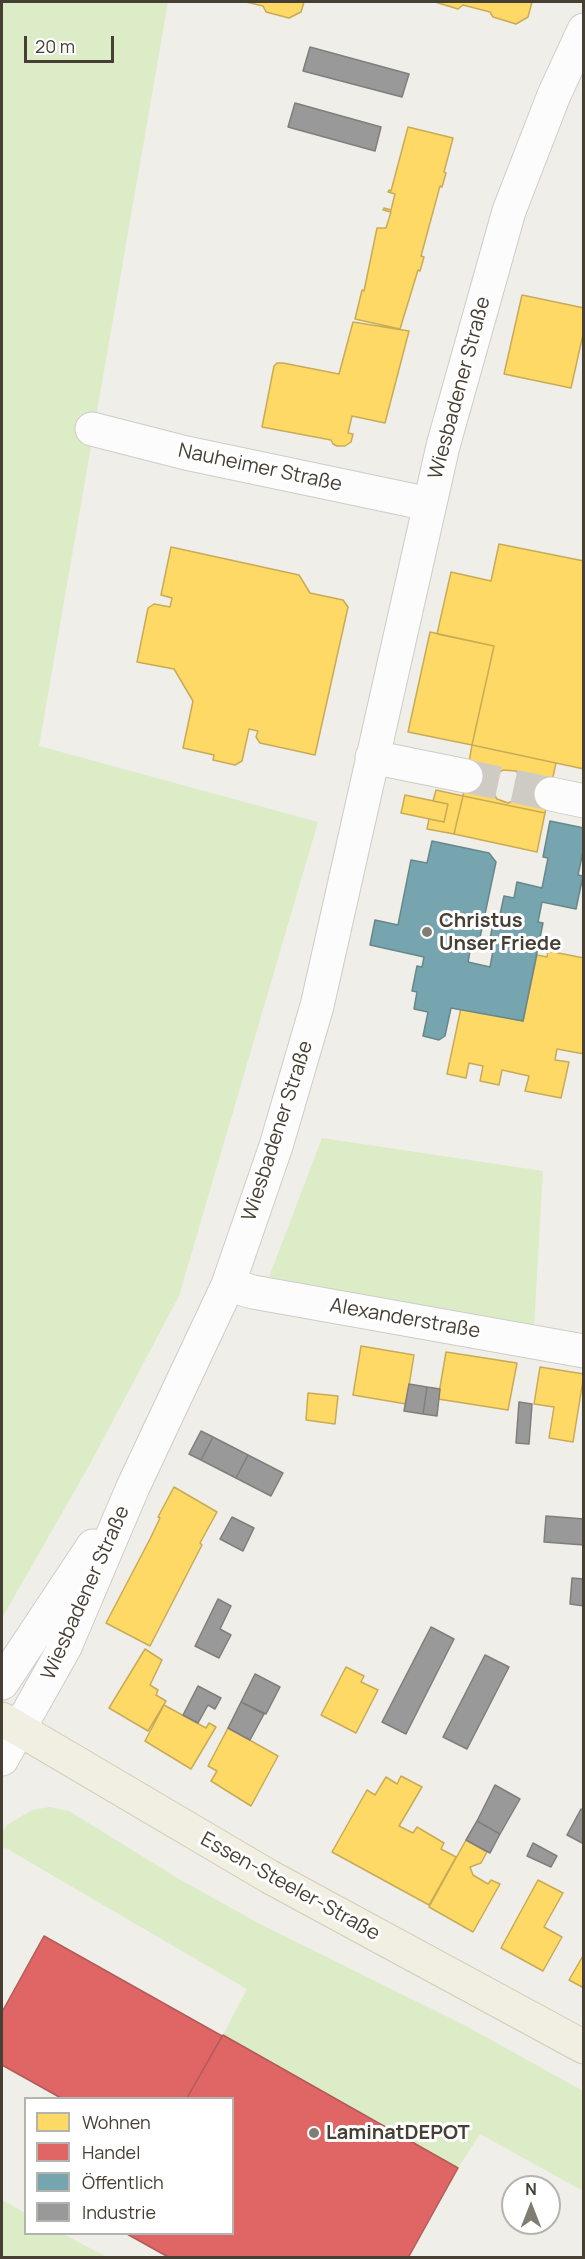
<!DOCTYPE html>
<meta charset="utf-8">
<style>
body{margin:0}
#map{position:relative;width:585px;height:2259px;overflow:hidden;background:#f0eee8;font-family:Manrope,sans-serif}
canvas{display:block}
.frame{position:absolute;inset:0;border:3px solid #464034;pointer-events:none}
.legend{position:absolute;left:24px;top:2097px;width:210px;height:138px;box-sizing:border-box;background:#fff;border:2px solid #b5b3ae;margin:0;padding:8px 10px;list-style:none;font-size:18px;color:#464034}
.legend li{display:flex;align-items:center;gap:12px;height:30px}
.legend b{width:30px;border:2px solid #b5b3ae}
.north{position:absolute;left:501px;top:2175px;width:60px;height:60px;box-sizing:border-box;background:#fff;border:2px solid #b5b3ae;border-radius:50%;rotate:0deg;font-size:16px;font-weight:700;line-height:24px;text-align:center;color:#464034}
.north::after{content:'';display:block;margin:auto;width:21px;height:27px;background:#827d73;clip-path:polygon(50% 0,100% 100%,50% 72%,0 100%)}
.scale{position:absolute;left:24px;top:36px;width:90px;height:27px;box-sizing:border-box;border:3px solid #464034;border-top:0;padding-left:8px;font-size:18px;line-height:21px;white-space:nowrap;color:#464034;-webkit-text-stroke:4px #fff;paint-order:stroke}
</style>
<div id="map">
<canvas width="585" height="2259"></canvas>
<div class="frame"></div>
<ul class="legend">
<li><b style="height:16px;background:#ffd966"></b>Wohnen</li>
<li><b style="height:16px;background:#e06666"></b>Handel</li>
<li><b style="height:16px;background:#76a5af"></b>Öffentlich</li>
<li><b style="height:16px;background:#999"></b>Industrie</li>
</ul>
<div class="north">N</div>
<div class="scale">20 m</div>
</div>
<script>
const g = document.querySelector('canvas').getContext('2d');
g.lineJoin = 'round';
function fill(path, color) {
  g.fillStyle = color;
  g.fill(path, 'evenodd');
}
function toPath(rows) {
  const path = new Path2D();
  for (const r of rows) {
    path.moveTo(r[0], r[1]);
    for (let i = 2; i < r.length; i += 2) path.lineTo(r[i], r[i + 1]);
  }
  return path;
}
function strokePath(path, color, width, dash) {
  g.strokeStyle = color;
  g.lineWidth = width;
  g.lineCap = dash ? 'butt' : 'round';
  g.setLineDash(dash || []);
  g.stroke(path);
}
function drawText(font, color, halo, rows, align = 'center') {
  g.font = font + ' Manrope,sans-serif';
  g.lineWidth = 6;
  g.setLineDash([]);
  g.textBaseline = 'middle';
  g.strokeStyle = halo;
  g.fillStyle = color;
  for (const [text, x, y, turn = 0] of rows) {
    g.save();
    g.translate(x, y);
    g.rotate((+turn || 0) * Math.PI / 180);
    g.textAlign = isNaN(turn) ? turn : align;
    if (halo) g.strokeText(text, 0, 0);
    g.fillText(text, 0, 0);
    g.restore();
  }
}
const green = toPath([
 [2,2,168,2,39,746,318,822,179,1296,90,1464,2,1618],
 [322,1138,543,1171,534,1327,269,1277],
 [50,1807,69,1811,179,1879,260,1924,466,2026,583,2091,583,2191,480,2134,458,2168,223,2035,247,1989,4,1847,2,1851,2,1832,7,1825,32,1810],
 [2,2200,25,2213,26,2234,63,2234,107,2257,2,2257]
]);
const homes = toPath([
 [246,2,304,2,301,12,289,18,266,12,263,6,246,2],
 [435,2,532,2,528,17,516,24,493,17,490,12,463,5,458,9,435,2],
 [408,127,453,138,444,172,446,173,442,187,440,186,421,256,424,257,420,271,418,270,400,329,355,319,362,290,364,291,377,228,386,228,391,212,383,210,384,208,391,210,395,194,388,192,389,190,391,191,408,127],
 [522,295,584,308,584,330,571,388,504,374,522,295],
 [353,322,409,331,385,423,352,416,348,433,353,434,351,442,345,446,337,446,333,444,331,440,262,427,274,366,277,363,283,363,339,374,353,322],
 [499,544,584,561,584,769,472,745,494,646,437,634,451,572,491,581,499,544],
 [171,547,299,575,310,593,343,600,348,607,315,755,260,743,256,737,258,731,249,729,242,761,235,765,213,760,214,755,183,748,193,701,174,669,137,662,148,608,154,604,170,607,172,598,161,595,171,547],
 [430,632,494,646,472,745,408,732,430,632],
 [472,745,556,763,545,813,463,796,472,745],
 [503,770,516,771,522,777,524,786,520,798,508,803,497,799,491,789,493,777,503,770],
 [436,790,463,796,454,834,427,829,429,819,444,822,448,804,433,801,436,790],
 [405,795,448,804,444,822,401,813,405,795],
 [463,796,545,813,537,852,454,834,463,796],
 [548,951,584,958,584,1054,557,1049,555,1060,569,1062,561,1098,525,1091,529,1076,502,1070,499,1085,480,1081,483,1066,469,1063,466,1078,447,1074,461,1008,523,1021,537,955,547,957,548,951],
 [361,1346,414,1355,406,1404,353,1395,361,1346],
 [446,1352,517,1363,508,1410,438,1399,446,1352],
 [540,1367,584,1374,573,1442,549,1438,554,1407,534,1404,540,1367],
 [308,1393,338,1396,335,1424,306,1420,308,1393],
 [174,1487,217,1512,200,1543,202,1545,150,1646,106,1623,150,1539,160,1518,158,1517,174,1487],
 [145,1649,162,1660,150,1685,158,1690,156,1695,166,1701,148,1731,109,1708,145,1649],
 [346,1667,364,1676,361,1682,378,1690,356,1733,321,1715,346,1667],
 [164,1705,206,1728,209,1723,216,1727,191,1769,145,1741,164,1705],
 [228,1728,278,1756,251,1806,211,1781,217,1771,208,1766,228,1728],
 [401,1776,422,1787,399,1826,413,1833,417,1827,444,1843,441,1849,456,1857,429,1905,332,1852,367,1790,375,1795,386,1777,397,1784,401,1776],
 [466,1840,487,1852,481,1863,470,1867,473,1875,488,1884,491,1880,500,1884,473,1932,429,1907,466,1840],
 [538,1880,563,1893,544,1927,562,1937,543,1971,501,1948,538,1880],
 [584,1954,584,1988,569,1980,584,1954]
]);
const shops = toPath([
 [44,1936,222,2036,187,2098,61,2098,2,2065,2,2012,44,1936],
 [223,2035,458,2168,408,2258,170,2258,127,2234,232,2234,232,2098,187,2098,223,2035]
]);
const public = toPath([
 [550,821,584,828,584,847,578,875,583,876,576,909,542,902,538,922,543,923,523,1021,451,1008,445,1036,439,1040,423,1036,428,1012,414,1009,417,992,412,991,417,966,422,967,424,957,370,945,375,920,398,925,411,860,427,863,432,841,489,853,496,862,478,947,471,946,468,962,490,967,495,940,490,939,494,918,499,919,504,896,514,898,517,882,542,888,548,858,543,857,550,821]
]);
const industry = toPath([
 [310,47,409,74,402,97,303,71,310,47],
 [295,103,381,127,375,151,288,127,295,103],
 [409,1384,427,1387,423,1414,404,1411,409,1384],
 [427,1387,440,1389,437,1416,423,1414,427,1387],
 [519,1402,532,1404,529,1444,516,1443,519,1402],
 [201,1431,213,1437,201,1460,189,1454,201,1431],
 [213,1437,248,1455,236,1478,201,1460,213,1437],
 [248,1455,283,1473,271,1496,236,1478,248,1455],
 [546,1516,584,1519,584,1545,544,1542,546,1516],
 [232,1517,254,1528,243,1551,220,1539,232,1517],
 [572,1578,584,1579,584,1606,570,1604,572,1578],
 [218,1599,231,1606,220,1629,231,1635,219,1658,195,1646,218,1599],
 [431,1627,454,1639,406,1734,382,1722,431,1627],
 [485,1655,509,1667,467,1749,443,1737,485,1655],
 [255,1674,280,1687,266,1714,241,1702,255,1674],
 [198,1686,221,1698,215,1709,208,1705,198,1723,183,1715,198,1686],
 [241,1702,264,1714,250,1740,228,1728,241,1702],
 [495,1785,520,1799,500,1834,477,1821,495,1785],
 [581,1809,584,1811,584,1844,567,1835,581,1809],
 [477,1821,500,1834,490,1853,466,1840,477,1821],
 [533,1843,557,1856,551,1867,527,1856,533,1843]
]);
const minorTunnel = toPath([
 [466,776,551,794]
]);
const minor = toPath([
 [92,429,186,453,429,504],
 [372,757,466,776],
 [551,794,584,801],
 [228,1285,253,1292,584,1351],
 [2,1683,93,1546],
 [2,1759,65,1647,133,1487,228,1285,276,1146,317,1006,443,446,509,211,554,95,584,30]
]);
const major = toPath([
 [2,1719,270,1877,584,2047]
]);
const markers = [
 [427,932,6,"#827d73"],
 [314,2133,6,"#827d73"]
];
const streetNames = [
 ["Wiesbadener Straße",460,388,-75],
 ["Nauheimer Straße",260,468,12],
 ["Wiesbadener Straße",278,1131,-72],
 ["Alexanderstraße",405,1319,10],
 ["Wiesbadener Straße",86,1593,-66],
 ["Essen-Steeler-Straße",290,1887,29]
];
const poiNames = [
 ["Christus",439,921],
 ["Unser Friede",439,944],
 ["LaminatDEPOT",326,2133]
];
fill(green, '#dbecc6');
fill(homes, '#ffd966');
strokePath(homes, '#c8ab57', 1.5);
fill(shops, '#e06666');
strokePath(shops, '#b25b57', 1.5);
fill(public, '#76a5af');
strokePath(public, '#68878a', 1.5);
fill(industry, '#999');
strokePath(industry, '#807e7b', 1.5);
strokePath(minorTunnel, '#cecbc4', 33, [33, 16]);
strokePath(minor, '#ceccc6', 35);
strokePath(major, '#d3ccb4', 35);
strokePath(minor, '#fdfcfc', 33);
strokePath(major, '#f1eee2', 33);
for (const [x, y, r, color] of markers) {
  const dot = new Path2D();
  dot.arc(x, y, r, 0, 2 * Math.PI);
  g.fillStyle = color;
  g.fill(dot);
  strokePath(dot, '#fff', 2);
}
drawText('20px', '#464034', '#fff', streetNames);
drawText('bold 20px', '#464034', '#fff', poiNames, 'left');
</script>
